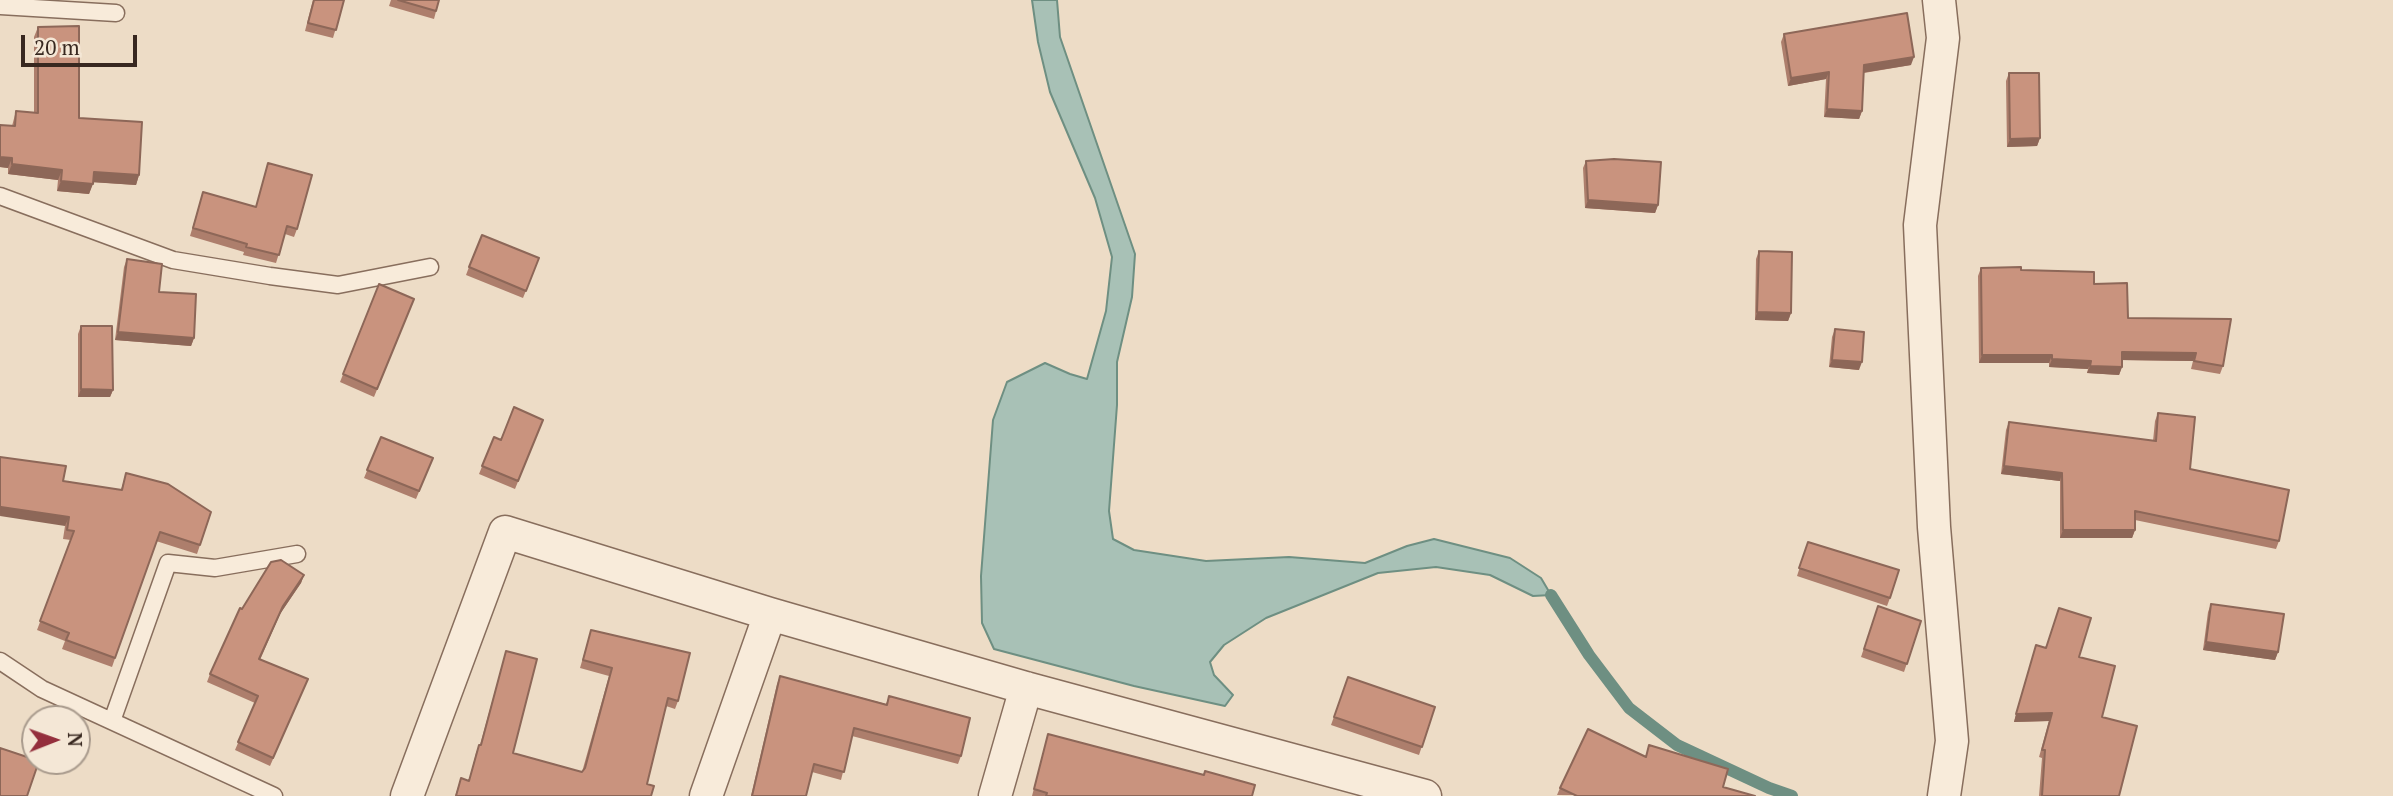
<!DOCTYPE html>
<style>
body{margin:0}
#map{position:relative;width:2393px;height:796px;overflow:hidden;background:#eddcc6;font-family:"PT Serif",serif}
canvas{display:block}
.north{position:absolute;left:21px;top:705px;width:70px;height:70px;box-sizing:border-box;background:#f4e7d6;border:2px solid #a99b8d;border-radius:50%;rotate:89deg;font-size:19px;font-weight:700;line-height:28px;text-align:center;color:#382820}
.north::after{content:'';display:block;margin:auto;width:24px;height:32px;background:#942f3d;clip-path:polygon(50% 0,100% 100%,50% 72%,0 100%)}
.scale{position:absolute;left:21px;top:35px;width:116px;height:32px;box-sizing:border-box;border:4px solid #382820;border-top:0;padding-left:9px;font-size:21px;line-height:24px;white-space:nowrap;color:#382820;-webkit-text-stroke:5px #f4e7d6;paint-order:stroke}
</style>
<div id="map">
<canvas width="2393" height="796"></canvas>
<div class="north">N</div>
<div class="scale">20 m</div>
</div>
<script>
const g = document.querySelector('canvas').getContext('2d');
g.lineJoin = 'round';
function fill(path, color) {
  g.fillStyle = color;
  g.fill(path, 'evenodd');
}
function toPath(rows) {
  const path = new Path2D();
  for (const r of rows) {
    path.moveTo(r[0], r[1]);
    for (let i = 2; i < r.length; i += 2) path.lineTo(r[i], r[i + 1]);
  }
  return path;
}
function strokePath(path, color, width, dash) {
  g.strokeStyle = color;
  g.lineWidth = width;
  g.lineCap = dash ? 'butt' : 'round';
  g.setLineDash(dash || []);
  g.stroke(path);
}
const water = toPath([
 [1032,0,1057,0,1060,37,1135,254,1132,297,1117,362,1117,405,1109,511,1113,539,1134,550,1206,561,1289,557,1365,563,1407,546,1434,539,1510,558,1541,578,1551,595,1533,596,1490,575,1436,567,1378,573,1266,618,1224,645,1210,662,1214,675,1233,695,1225,706,1134,686,994,649,982,623,981,576,993,420,1007,382,1045,363,1070,374,1087,379,1106,311,1112,257,1095,198,1050,92,1038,42,1032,0]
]);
const stream = toPath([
 [1551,595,1589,655,1629,708,1677,745,1769,788,1792,796]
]);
const service = toPath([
 [0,6,116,13],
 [0,196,173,260,270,276,338,285,430,267],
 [0,661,42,689,274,796],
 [112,721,168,563,215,568,297,554]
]);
const minor = toPath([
 [1939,0,1943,38,1920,225,1934,527,1952,741,1944,796],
 [407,796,505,532,770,614,1026,688,1425,796],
 [706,796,770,614],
 [995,796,1026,688]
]);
const wall = toPath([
 [313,0,344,0,333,38,305,31],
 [391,0,439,0,434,19,389,6],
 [38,27,79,118,139,175,136,185,93,182,89,194,57,191,58,180,8,174,8,168,0,167,0,125,12,126,16,111,34,113,34,37],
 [1784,34,1911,65,1864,73,1862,111,1859,119,1824,117,1826,79,1788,86,1781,42],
 [2009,73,2040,138,2037,146,2007,147,2006,81],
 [1586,161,1658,205,1655,213,1585,208,1583,168],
 [268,163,297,229,294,237,285,234,276,263,243,255,244,252,190,236,203,192,256,207],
 [1759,251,1791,313,1788,321,1755,320,1756,259],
 [539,258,523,298,466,275,469,267],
 [127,259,159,292,194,338,191,346,115,340,124,267],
 [1981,268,2021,270,2094,284,2128,318,2223,366,2220,374,2191,369,2193,361,2122,360,2122,367,2119,375,2087,373,2088,369,2049,367,2049,363,1979,363,1978,276],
 [379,284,414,299,374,397,340,382],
 [81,326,113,390,110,397,78,397,78,334],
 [1835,329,1859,370,1829,367,1832,337],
 [2158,413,2190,469,2279,541,2276,549,2135,520,2135,530,2132,538,2060,538,2060,481,2001,474,2006,430,2009,422,2153,441,2155,421],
 [543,420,515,489,479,474,494,437,501,440],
 [381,437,433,458,416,499,364,478],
 [126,473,211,512,197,554,156,541,112,667,62,649,65,641,37,630,71,540,63,539,65,526,63,481,121,490],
 [1808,542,1890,598,1887,606,1797,576],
 [304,575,301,583,280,614,260,660,308,679,270,766,235,750,255,703,207,682,210,674],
 [2211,604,2278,652,2275,660,2203,650,2208,612],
 [1878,606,1921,621,1904,672,1861,657],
 [591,630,678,701,675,709,666,706,647,784,651,796,455,796,461,778,469,781,476,753,479,745,480,745,506,651,513,753,582,772,609,676,580,668],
 [2036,645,2079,657,2102,717,2119,796,2039,796,2042,758,2039,757,2049,721,2014,722],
 [780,676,886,704,889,696,961,756,958,764,852,736,841,780,812,772,806,796,751,796,777,684],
 [1348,677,1435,707,1419,755,1331,725],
 [1048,734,1252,796,1032,796],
 [1649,745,1723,787,1755,796,1557,795,1560,788,1646,757]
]);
const shadedWall = toPath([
 [1914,57,1911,65,1861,73,1864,65],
 [1829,72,1826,79,1788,86,1791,78],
 [1827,109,1862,111,1859,119,1824,117],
 [2040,138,2037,146,2007,147,2010,139],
 [0,157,12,158,8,168,0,167],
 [12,164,62,170,58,180,8,174],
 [94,172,139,175,136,185,90,182],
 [61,181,93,184,89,194,57,191],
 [1588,200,1658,205,1655,213,1585,208],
 [1757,312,1791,313,1788,321,1755,320],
 [118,332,194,338,191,346,115,340],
 [2122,352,2196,353,2193,361,2119,360],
 [1982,355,2052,355,2049,363,1979,363],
 [2052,359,2091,361,2088,369,2049,367],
 [1832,360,1862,362,1859,370,1829,367],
 [2090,366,2122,367,2119,375,2087,373],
 [81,389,113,390,110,397,78,397],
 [2004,466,2062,473,2060,481,2001,474],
 [1,507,69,517,65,526,0,516],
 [2063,530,2135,530,2132,538,2060,538],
 [304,575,301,583,280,614,256,667,283,606],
 [2206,642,2278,652,2275,660,2203,650],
 [2052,713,2049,721,2014,722,2016,714]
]);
const building = toPath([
 [314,0,344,0,336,30,308,23,314,0],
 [398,0,439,0,436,11,398,0],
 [1907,13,1914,57,1864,65,1862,111,1827,109,1829,72,1791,78,1784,34,1907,13],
 [79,26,79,118,142,122,139,175,94,172,93,184,61,181,62,170,12,164,12,158,0,157,0,125,15,126,16,111,38,113,38,27,79,26],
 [2009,73,2039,73,2040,138,2010,139,2009,73],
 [1614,159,1661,162,1658,205,1588,200,1586,161,1614,159],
 [268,163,312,175,297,229,287,226,279,255,246,247,247,244,193,228,203,192,256,207,268,163],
 [482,235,539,258,526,291,469,267,482,235],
 [1759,251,1792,252,1791,313,1757,312,1759,251],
 [127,259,162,264,159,292,196,294,194,338,118,332,127,259],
 [2021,267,2021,270,2094,272,2094,284,2127,283,2128,318,2231,319,2223,366,2194,361,2196,353,2122,352,2122,367,2090,366,2091,361,2052,359,2052,355,1982,355,1981,268,2021,267],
 [379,284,414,299,377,389,343,374,379,284],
 [81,326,112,326,113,390,81,389,81,326],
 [1835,329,1864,332,1862,362,1832,360,1835,329],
 [514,407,543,420,518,481,482,466,494,437,501,440,514,407],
 [2158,413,2195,417,2190,469,2289,490,2279,541,2135,511,2135,530,2063,530,2062,473,2004,466,2009,422,2156,441,2158,413],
 [381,437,433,458,419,491,367,470,381,437],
 [0,457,66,466,63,481,122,490,126,473,168,484,211,512,200,545,160,532,115,658,66,640,69,633,40,621,74,531,67,530,69,517,1,507,0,514,0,457],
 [1808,542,1899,570,1890,598,1799,568,1808,542],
 [281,560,304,575,283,606,259,659,308,679,273,758,238,742,258,696,210,674,240,608,242,609,271,562,281,560],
 [2211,604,2284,614,2278,652,2206,642,2211,604],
 [1878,606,1921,621,1907,664,1864,649,1878,606],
 [2059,608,2091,618,2079,657,2115,666,2102,717,2137,726,2119,796,2042,796,2045,750,2042,750,2052,713,2016,714,2036,645,2046,648,2059,608],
 [591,630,690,653,678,701,668,698,647,784,654,786,651,796,456,796,461,778,469,781,479,745,481,745,506,651,537,659,513,753,582,772,585,768,612,668,583,660,591,630],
 [780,676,887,705,889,696,970,718,961,756,854,728,844,772,814,764,806,796,752,796,780,676],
 [1348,677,1435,707,1422,747,1334,717,1348,677],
 [1588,729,1646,757,1649,745,1728,769,1723,787,1755,796,1577,796,1560,788,1588,729],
 [1048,734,1204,775,1205,771,1255,785,1252,796,1046,796,1047,793,1034,789,1048,734],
 [0,748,39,761,27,796,0,796,0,748]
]);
fill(water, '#a8c1b6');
strokePath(water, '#6e8f82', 2);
strokePath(stream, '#6e8f82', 12);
strokePath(service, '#886e5d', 19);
strokePath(minor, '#886e5d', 35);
strokePath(service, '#f8ebda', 16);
strokePath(minor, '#f8ebda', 32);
fill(wall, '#ad7e6c');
fill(shadedWall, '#8d6758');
fill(building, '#c9937e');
strokePath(building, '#8d6758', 2);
</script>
